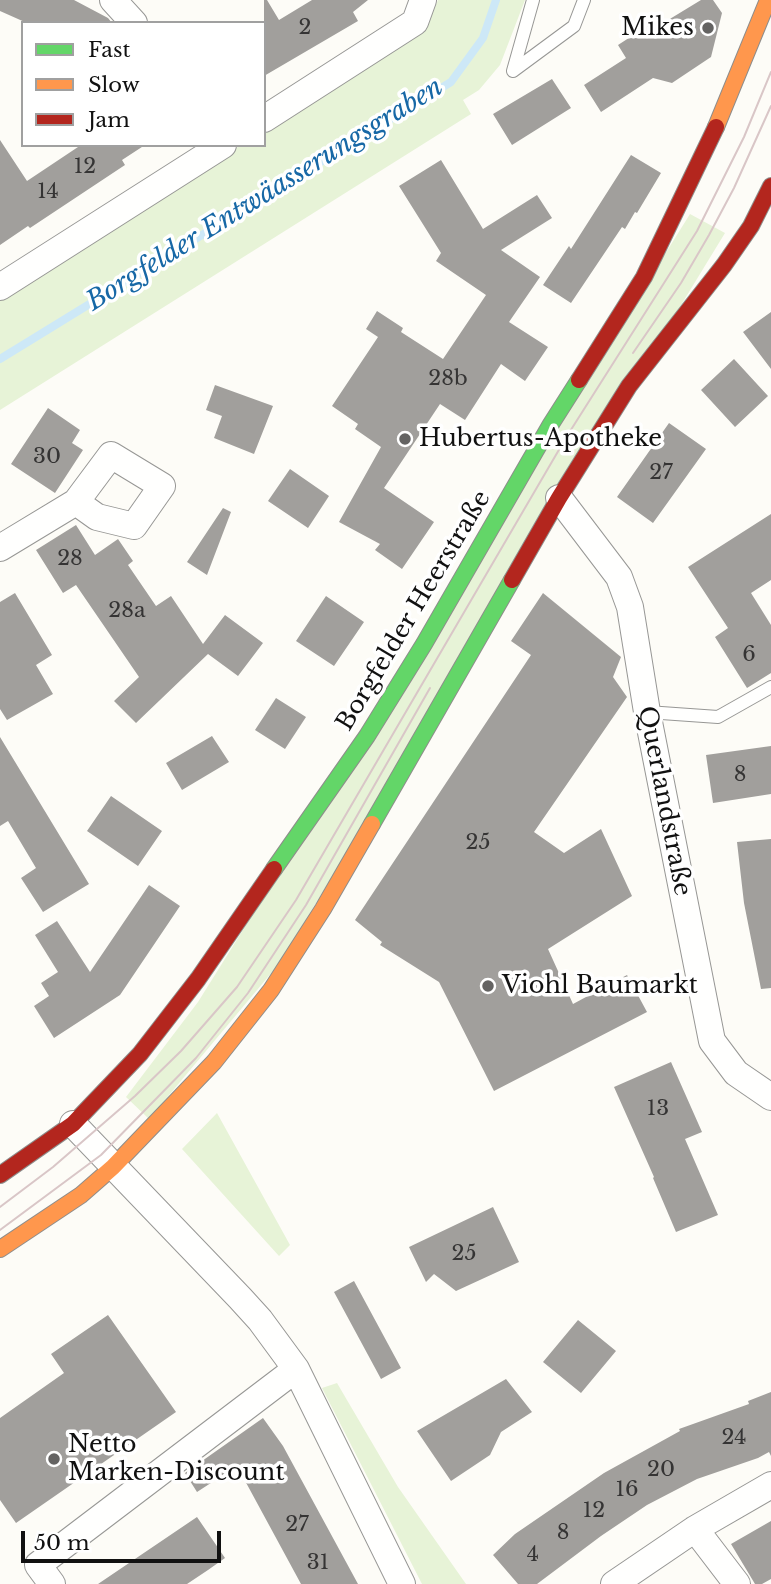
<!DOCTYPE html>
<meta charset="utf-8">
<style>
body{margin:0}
#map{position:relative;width:771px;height:1584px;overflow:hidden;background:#fdfcf7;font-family:"Libre Baskerville",serif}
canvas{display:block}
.legend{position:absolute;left:21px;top:21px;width:245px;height:126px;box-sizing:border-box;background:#fff;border:2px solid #a0a0a0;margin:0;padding:9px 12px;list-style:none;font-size:21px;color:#111}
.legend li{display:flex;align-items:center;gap:14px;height:35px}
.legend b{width:35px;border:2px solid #a0a0a0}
.scale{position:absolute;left:21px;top:1531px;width:200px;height:32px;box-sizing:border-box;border:4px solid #111;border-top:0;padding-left:9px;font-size:21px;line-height:24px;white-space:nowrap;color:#111;-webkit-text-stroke:5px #fff;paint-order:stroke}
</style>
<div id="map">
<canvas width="771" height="1584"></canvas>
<ul class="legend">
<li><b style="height:9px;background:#63d668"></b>Fast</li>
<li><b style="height:9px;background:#ff974d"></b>Slow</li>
<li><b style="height:9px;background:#b3261e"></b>Jam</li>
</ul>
<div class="scale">50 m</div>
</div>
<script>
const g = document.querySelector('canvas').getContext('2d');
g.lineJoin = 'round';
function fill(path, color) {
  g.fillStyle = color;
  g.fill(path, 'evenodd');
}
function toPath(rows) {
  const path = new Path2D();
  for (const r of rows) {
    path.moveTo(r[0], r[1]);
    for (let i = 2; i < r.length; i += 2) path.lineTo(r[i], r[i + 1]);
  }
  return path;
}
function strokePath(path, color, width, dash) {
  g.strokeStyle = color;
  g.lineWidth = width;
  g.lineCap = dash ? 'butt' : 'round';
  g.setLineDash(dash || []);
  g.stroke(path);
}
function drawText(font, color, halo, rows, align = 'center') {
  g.font = font + ' "Libre Baskerville",serif';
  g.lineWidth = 7;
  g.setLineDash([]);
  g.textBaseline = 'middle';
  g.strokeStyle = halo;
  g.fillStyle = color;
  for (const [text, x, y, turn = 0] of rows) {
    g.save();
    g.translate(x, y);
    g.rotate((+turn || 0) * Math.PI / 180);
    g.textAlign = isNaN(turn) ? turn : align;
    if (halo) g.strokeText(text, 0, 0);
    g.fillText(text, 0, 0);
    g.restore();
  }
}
const green = toPath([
 [438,0,525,0,500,65,479,90,463,100,471,114,0,410,0,296,241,145,264,145,264,131,424,31],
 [690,214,725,233,278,965,149,1119,126,1097,198,1002],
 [217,1113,290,1245,279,1256,182,1149],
 [337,1383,398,1487,466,1584,422,1584,322,1388]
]);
const stream = toPath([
 [0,359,451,82,483,38,496,0]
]);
const building = toPath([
 [0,0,74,0,108,18,112,23,27,23,0,11],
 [264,0,267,0,279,20,312,0,368,0,353,12,358,21,264,76],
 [701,0,713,0,722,13,711,57,672,83,653,78,601,112,584,85,626,58,618,45,652,23,655,28],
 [552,79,571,108,512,145,493,114],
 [0,140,27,181,81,145,145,145,122,160,125,165,30,228,28,226,0,245],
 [631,155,661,173,637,213,635,212,625,229,622,227,571,303,543,285,569,246,571,249],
 [441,160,483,229,537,195,552,218,501,250,540,277,509,322,548,347,525,381,501,364,465,420,440,404,384,488,434,522,402,569,375,550,380,544,339,522,381,447,355,429,358,424,332,406,378,337,366,329,377,311,403,328,401,332,443,359,486,295,436,261,441,253,399,186],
 [771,312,771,369,743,332],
 [734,359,768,396,735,427,701,390],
 [215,385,273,406,254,454,214,438,222,416,206,410],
 [48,408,80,430,72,443,83,450,55,493,11,464],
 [669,423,706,449,653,523,617,497],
 [290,469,329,496,308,528,268,501],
 [223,508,231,512,207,575,187,562],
 [771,514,771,580,751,593,771,625,771,673,747,688,715,637,728,628,688,567],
 [76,525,95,555,118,539,133,561,128,565,156,606,171,596,203,644,225,615,263,643,238,676,208,654,136,723,114,701,139,677,76,585,63,593,36,550],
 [15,593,52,655,36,665,53,694,7,720,0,709,0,602],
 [543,593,621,657,613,677,627,697,534,832,564,853,601,829,632,896,548,949,573,1004,627,975,647,1012,494,1091,439,982,380,945,382,942,355,920,531,655,511,641],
 [326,596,364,622,334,666,296,641],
 [276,698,306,717,285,749,255,730],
 [212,736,229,762,182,790,166,763],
 [0,737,89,884,43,912,21,878,36,868,8,821,0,826],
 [771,746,771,794,713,803,706,755],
 [111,796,162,831,138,866,87,831],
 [771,839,771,988,761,989,744,903,737,842],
 [149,885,180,906,120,995,54,1038,34,1006,49,996,41,983,58,972,35,935,57,921,90,972],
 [671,1062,702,1132,685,1139,718,1215,676,1232,653,1178,654,1177,614,1087],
 [493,1207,519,1262,456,1291,434,1274,426,1282,409,1247],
 [354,1281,401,1368,381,1379,334,1292],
 [108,1315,176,1412,16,1523,0,1500,0,1418,64,1373,51,1354],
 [578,1320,616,1351,581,1393,543,1362],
 [506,1379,532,1412,501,1432,490,1455,451,1481,417,1431],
 [771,1392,771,1456,769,1452,758,1458,697,1479,647,1505,601,1536,537,1584,518,1584,493,1555,515,1534,604,1473,680,1431,679,1429,749,1404,748,1401],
 [263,1418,283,1446,358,1584,301,1584,237,1466,197,1492,185,1473],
 [197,1517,225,1558,208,1570,187,1584,98,1584],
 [771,1521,771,1579,762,1584,755,1584,731,1544]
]);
const lane = toPath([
 [513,71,574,26,584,0],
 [513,71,533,0],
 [647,712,718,717,771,687]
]);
const street = toPath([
 [113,0,134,23],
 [264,119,415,22,423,0],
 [0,287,223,145],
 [559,498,619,577,630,607,647,712,712,1041,736,1073,771,1097],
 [0,548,76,502,111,455,162,486,134,526,97,517,76,502],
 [73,1124,240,1298,260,1320,296,1369,402,1584],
 [695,1529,737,1584],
 [52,1584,38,1565,296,1369],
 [614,1584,695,1529,771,1485]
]);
const fast = toPath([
 [372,824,512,580],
 [274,869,367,736,424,644,551,424,579,380]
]);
const slow = toPath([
 [716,127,768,0],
 [0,1249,81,1195,113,1167,214,1062,271,990,323,909,372,824]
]);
const jam = toPath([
 [579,380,644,277,716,127],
 [512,580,559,498,629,386,724,265,751,226,771,186],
 [0,1175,73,1124,140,1054,198,979,274,869]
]);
const tram = toPath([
 [633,353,681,283,709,235,734,188,771,106],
 [0,1207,53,1167,135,1096,181,1051,237,987,296,900,567,436,697,231,744,137,771,72],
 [0,1230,101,1155,196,1058,248,993,306,905,430,688]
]);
const markers = [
 [708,28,7,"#646362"],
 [405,439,7,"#646362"],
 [488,986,7,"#646362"],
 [54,1459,7,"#646362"]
];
const numberNames = [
 ["2",305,28],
 ["12",85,167],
 ["14",48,192],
 ["28b",448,379],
 ["30",47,457],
 ["27",661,473],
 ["28",70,559],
 ["28a",127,611],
 ["6",749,655],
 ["8",740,775],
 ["25",478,843],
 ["13",658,1109],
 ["25",464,1254],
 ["24",734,1438],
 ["20",661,1470],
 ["16",627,1490],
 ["12",594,1511],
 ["27",297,1525],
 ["8",563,1533],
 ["4",533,1555],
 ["31",318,1563]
];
const poiNames = [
 ["Mikes",694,28,"right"],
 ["Hubertus-Apotheke",419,439],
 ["Viohl Baumarkt",502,986],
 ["Netto",68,1445],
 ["Marken-Discount",68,1473]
];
const streetNames = [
 ["Borgfelder Heerstraße",414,611,-59],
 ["Querlandstraße",664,801,79]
];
const waterNames = [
 ["Borgfelder Entwäasserungsgraben",265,195,-32]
];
fill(green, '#e7f3d7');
strokePath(stream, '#cde8f7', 8);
fill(building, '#a19f9c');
strokePath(lane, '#979795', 14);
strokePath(street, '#979795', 28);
strokePath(fast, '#8e8d8b', 18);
strokePath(slow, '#8e8d8b', 18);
strokePath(jam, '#8e8d8b', 18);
strokePath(lane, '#fffffe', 12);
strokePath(street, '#fffffe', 26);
strokePath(fast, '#63d668', 16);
strokePath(slow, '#ff974d', 16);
strokePath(jam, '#b3261e', 16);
strokePath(tram, '#d9c6c7', 2);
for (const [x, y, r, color] of markers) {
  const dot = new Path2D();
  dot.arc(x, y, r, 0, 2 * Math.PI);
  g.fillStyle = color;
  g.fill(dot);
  strokePath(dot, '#fff', 2.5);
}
drawText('21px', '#353434', null, numberNames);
drawText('24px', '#111', '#fff', poiNames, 'left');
drawText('24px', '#111', '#fff', streetNames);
drawText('italic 26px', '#1768a6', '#fff', waterNames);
</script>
